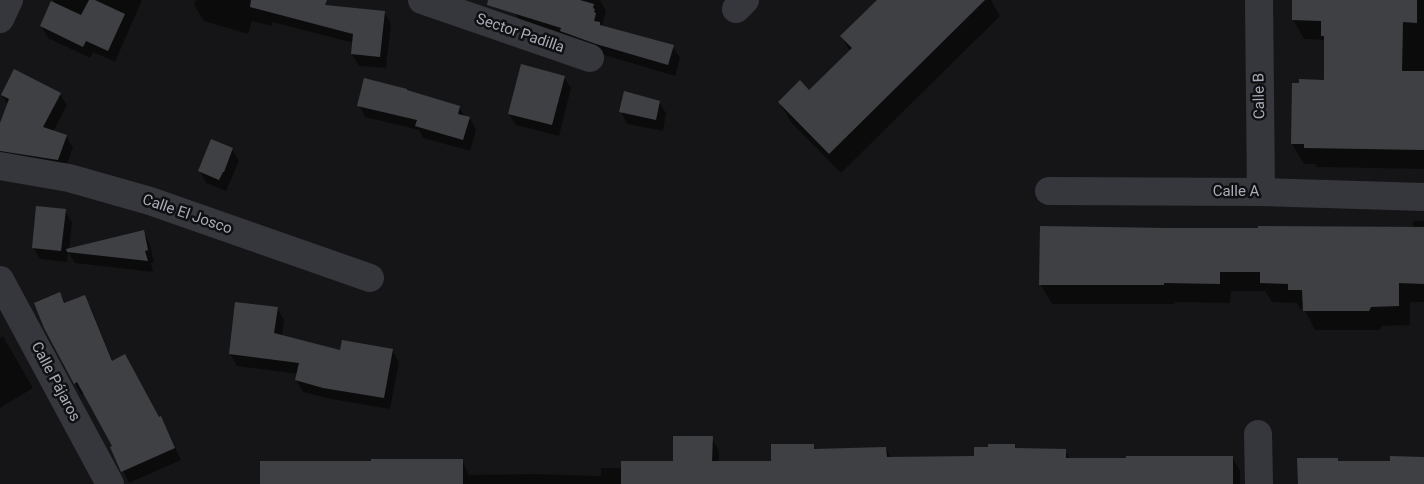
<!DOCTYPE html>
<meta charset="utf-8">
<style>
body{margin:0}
canvas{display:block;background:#151517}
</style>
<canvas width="1424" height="484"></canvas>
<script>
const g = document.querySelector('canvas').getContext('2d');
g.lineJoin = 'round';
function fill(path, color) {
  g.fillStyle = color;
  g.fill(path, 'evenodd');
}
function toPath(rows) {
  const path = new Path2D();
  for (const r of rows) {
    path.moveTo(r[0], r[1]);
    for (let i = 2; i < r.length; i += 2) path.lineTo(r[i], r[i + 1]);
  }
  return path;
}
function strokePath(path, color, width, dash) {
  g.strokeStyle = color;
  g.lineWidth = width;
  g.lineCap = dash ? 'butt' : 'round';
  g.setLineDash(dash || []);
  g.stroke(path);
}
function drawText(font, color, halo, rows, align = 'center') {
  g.font = font + ' Roboto,sans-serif';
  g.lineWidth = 5;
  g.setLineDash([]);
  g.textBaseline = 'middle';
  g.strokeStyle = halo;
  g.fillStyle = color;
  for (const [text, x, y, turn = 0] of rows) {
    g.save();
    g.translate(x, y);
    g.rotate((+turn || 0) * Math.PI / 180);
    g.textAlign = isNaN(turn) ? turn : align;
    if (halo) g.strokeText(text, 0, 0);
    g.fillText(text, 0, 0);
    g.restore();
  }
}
const shadow = toPath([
 [53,0,142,0,115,62,93,52,90,58,48,38,41,26],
 [196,0,272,0,384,12,391,24,386,68,359,66,352,54,354,43,272,22,272,26,252,21,248,34,204,21,194,5],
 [519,0,600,0,606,11,602,26,673,47,680,58,675,76,604,55,522,25,515,13],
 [879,0,991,0,1000,16,841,173,791,122,779,102,809,92,850,52,842,37],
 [1293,0,1424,0,1424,169,1317,167,1315,164,1304,164,1292,144,1325,81,1325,40,1304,39,1293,19],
 [564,77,571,88,559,136,516,125,509,114],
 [60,94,67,105,53,132,66,136,73,148,64,171,0,162,0,126,8,105,2,95],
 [659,102,666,113,663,131,627,124,621,112],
 [359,105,459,107,465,117,470,118,476,130,470,151,423,138,419,130,365,117],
 [232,149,239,161,226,191,206,183,200,171],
 [65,211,72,222,69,250,143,232,150,244,154,262,151,263,153,272,75,263,68,252,67,262,40,259,33,247],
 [1413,221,1424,221,1424,302,1410,302,1410,325,1382,326,1380,330,1315,330,1304,309,1300,309,1297,303,1272,302,1265,291,1231,291,1230,303,1175,302,1175,304,1052,304,1040,284,1167,229,1413,228],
 [60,294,66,304,84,296,91,308,113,362,159,418,161,418,167,429,181,460,129,483,112,447,114,446,85,393,81,395,75,383],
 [277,308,284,320,282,336,341,352,392,350,399,362,390,409,331,399,303,392,296,380,298,374,237,366,230,354],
 [3,336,33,388,0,408,0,338],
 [712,438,719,451,719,462,772,462,813,445,816,450,886,448,891,458,975,457,1014,445,1016,449,1065,450,1070,459,1232,457,1240,470,1240,484,261,484,462,460,469,475,534,474,601,476,601,468,622,468,674,462]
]);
const building = toPath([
 [89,0,95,0,125,14,108,51,86,41,83,47,40,26,51,1,81,15],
 [251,0,327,0,325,5,385,11,380,57,351,54,353,34,250,7],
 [488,0,580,0,594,4,593,8,595,9,594,12,596,13,594,21,600,22,600,25,674,45,668,65,596,44,560,31,561,28,487,5],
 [877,0,985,0,829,154,778,102,800,80,809,90,852,48,840,36],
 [1292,0,1417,0,1417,23,1403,22,1402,71,1424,71,1424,150,1304,148,1304,144,1291,144,1292,83,1299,83,1299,79,1324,80,1324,36,1321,36,1321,21,1292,20],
 [521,64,565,76,552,125,508,114],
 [14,69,61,93,43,127,67,135,58,160,0,151,0,123,9,99,1,95],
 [364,78,407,89,407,90,460,106,458,114,470,117,463,140,415,126,417,120,357,106],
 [624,91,660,101,656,120,619,112],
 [211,139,233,148,224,172,223,172,219,180,198,171],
 [36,206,66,209,61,251,32,248],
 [1040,226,1167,228,1258,228,1258,226,1424,227,1424,284,1399,283,1399,306,1371,307,1369,311,1303,311,1302,290,1288,290,1288,284,1260,283,1260,272,1220,272,1220,284,1164,283,1164,285,1039,285],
 [144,230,148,250,145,251,148,261,67,252,66,249],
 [60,292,64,303,85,295,112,361,125,354,159,417,161,416,175,448,121,472,110,447,112,446,77,382,74,384,44,328,34,303],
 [235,302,278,307,274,333,340,350,342,340,393,349,384,398,323,388,295,380,299,363,229,354],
 [673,436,713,436,712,461,771,461,771,444,814,444,814,449,886,447,887,457,974,456,974,447,988,447,988,444,1015,444,1015,448,1066,449,1066,458,1126,458,1126,456,1233,456,1233,484,621,484,621,461,673,461],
 [1390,456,1424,457,1424,484,1298,484,1297,458,1338,458,1338,461,1390,461],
 [371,459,463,459,463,484,260,484,260,461,371,461]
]);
const minor = toPath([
 [422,0,590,58],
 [1259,0,1261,192],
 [736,9,745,0],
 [0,166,69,178,150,201,370,278],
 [1049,191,1261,192,1424,197],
 [0,280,110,484],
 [1258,434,1259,484]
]);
const tertiary = toPath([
 [0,19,9,0]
]);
const streetNames = [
 ["Sector Padilla",520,34,19],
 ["Calle B",1260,96,-91],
 ["Calle A",1236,192],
 ["Calle El Josco",187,215,19],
 ["Calle Pájaros",55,382,62]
];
fill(shadow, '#0007');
fill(building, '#3f4044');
strokePath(minor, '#36373c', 28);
strokePath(tertiary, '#36373c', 28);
drawText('15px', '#a6acb8', '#101012', streetNames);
</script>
